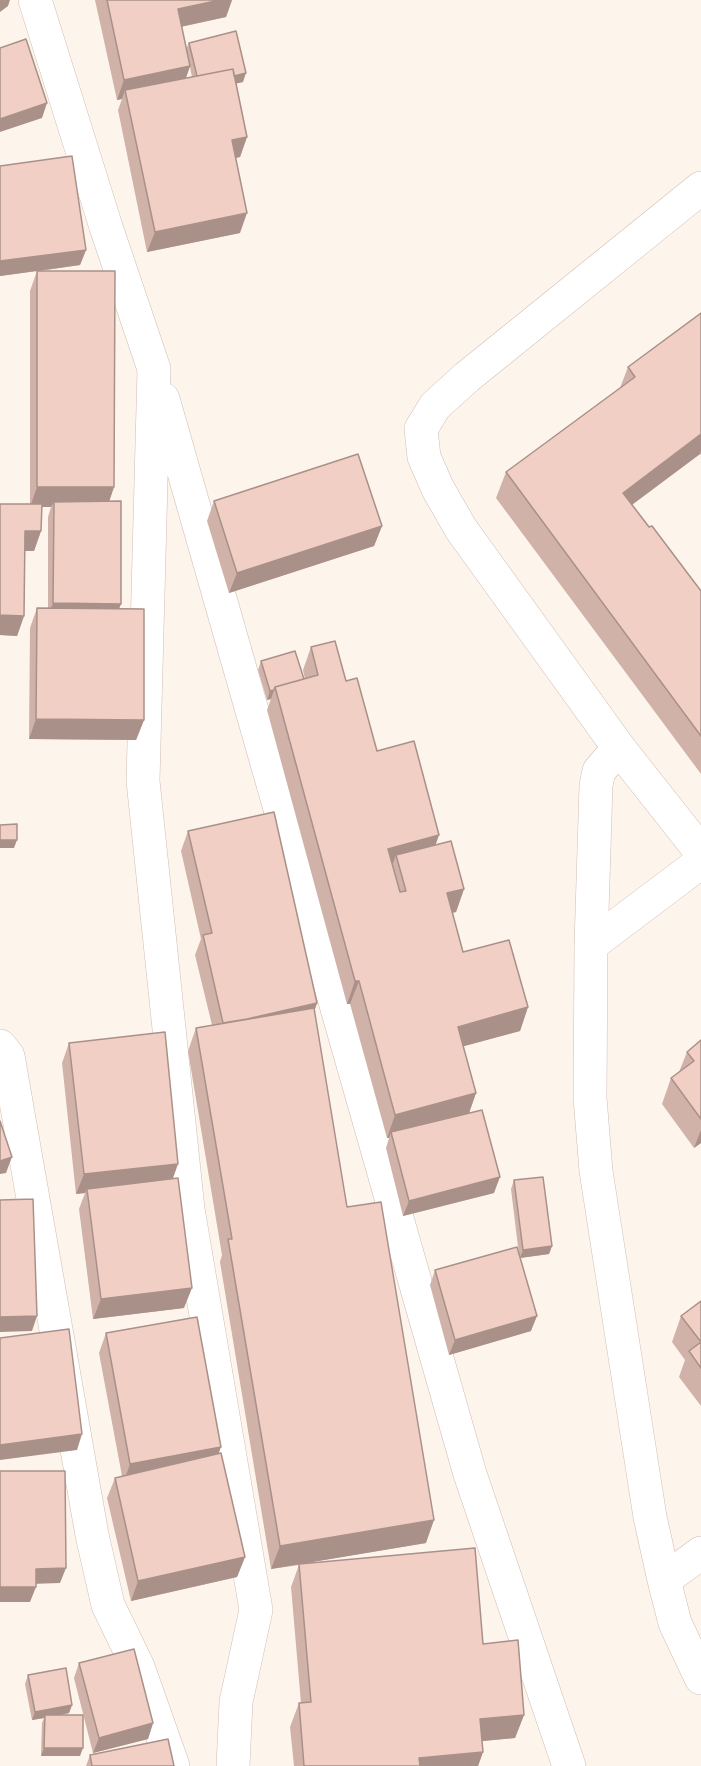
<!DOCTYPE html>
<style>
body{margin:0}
canvas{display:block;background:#fdf4ec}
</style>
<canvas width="701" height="1766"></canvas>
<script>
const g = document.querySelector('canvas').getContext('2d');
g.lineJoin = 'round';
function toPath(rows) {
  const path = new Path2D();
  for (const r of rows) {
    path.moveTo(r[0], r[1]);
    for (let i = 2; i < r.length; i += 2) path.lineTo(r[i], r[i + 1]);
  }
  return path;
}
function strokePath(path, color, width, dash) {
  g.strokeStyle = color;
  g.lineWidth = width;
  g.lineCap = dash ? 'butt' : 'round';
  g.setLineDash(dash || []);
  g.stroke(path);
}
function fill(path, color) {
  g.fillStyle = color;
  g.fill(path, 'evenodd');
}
const minor = toPath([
 [35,0,106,227,154,369,143,781,188,1209,256,1610,236,1702,233,1766],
 [701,188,467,377,435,406,421,429,424,457,438,489,461,529,619,748,701,852],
 [163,399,470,1474,569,1766],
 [619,748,599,771,596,785,591,945,590,1098,596,1171,650,1517,664,1580,675,1623,701,1678],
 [591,945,701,862],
 [0,1046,8,1056,92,1535,108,1605,138,1667,173,1766],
 [664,1580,701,1553]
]);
const wall = toPath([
 [95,0,232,0,226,17,181,27,186,49,189,43,243,82,236,83,247,137,240,157,236,158,240,233,147,252,118,110,122,99,117,100],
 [190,67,192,77,186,78],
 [72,156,86,250,80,265,40,271,115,271,114,487,109,501,121,501,121,604,119,608,144,609,144,720,136,740,29,739,30,628,37,608,48,608,48,517,51,507,42,507,41,531,34,551,25,551,24,616,17,636,0,635,0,504,30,504,30,291,37,271,0,276,0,166],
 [701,313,701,455,700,454,632,505,701,591,701,774,496,498,506,472,620,388,628,367],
 [214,501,382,526,374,546,229,593,207,521],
 [311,647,346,681,377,751,464,889,456,912,452,913,463,952,528,1007,520,1031,463,1046,476,1093,469,1113,494,1193,403,1216,386,1148,389,1138,387,1138,350,1004,347,1004,267,710,271,699,267,700,258,670,261,661,305,679,303,670],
 [188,831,317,1003,314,1012,347,1207,426,1543,311,1562,483,1644,524,1715,515,1738,482,1741,483,1752,478,1766,294,1766,290,1727,299,1703,301,1703,291,1587,299,1565,271,1569,220,1262,222,1255,188,1051,196,1028,212,1025,195,955,201,939,181,851],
 [701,1040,701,1143,694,1148,662,1104,671,1078,679,1072,687,1052],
 [69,1043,173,1178,184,1308,93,1319,79,1209,85,1193,76,1194,62,1063],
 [514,1180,552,1246,549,1254,520,1258,531,1331,449,1355,430,1285,435,1270,519,1255,511,1189],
 [701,1301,701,1406,679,1377,685,1360,672,1342,681,1316],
 [106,1333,219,1454,245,1557,237,1577,131,1601,107,1498,115,1478,122,1476,99,1353],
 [79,1663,153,1723,148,1739,93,1753,74,1678],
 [28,1675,72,1705,69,1713,62,1715,80,1756,41,1756,42,1723,44,1718,32,1720,25,1684],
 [90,1755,174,1766,86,1766]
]);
const shadedWall = toPath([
 [0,0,10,0,8,6,0,12],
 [220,0,232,0,226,17,170,29,178,9],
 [190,66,183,86,125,90,122,99,117,100,124,80],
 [246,73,243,82,196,93,199,85],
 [47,103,42,118,0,132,0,119],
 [247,137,240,157,225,160,232,140],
 [247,213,240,233,147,252,155,232],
 [86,250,80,265,0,276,0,261],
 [701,434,701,451,700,454,614,518,623,493],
 [37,487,114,487,107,508,54,502,51,507,30,507],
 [382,526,374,546,229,593,237,573],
 [25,531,41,531,34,551,18,551],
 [53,603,121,604,115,619,48,618],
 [0,615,24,616,17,636,0,635],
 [274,690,271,699,267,700,270,691],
 [36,719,144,720,136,740,29,739],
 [439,835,431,858,396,855,391,869,388,849],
 [0,840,17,840,14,848,0,848],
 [464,889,456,912,438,916,447,893],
 [355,981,359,981,350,1004,347,1004],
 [317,1003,310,1023,224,1024],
 [528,1007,520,1031,450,1050,458,1027],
 [476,1093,468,1116,391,1132,389,1138,387,1138,395,1115],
 [701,1130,701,1143,694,1148],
 [12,1157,6,1173,0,1174,0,1161],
 [178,1164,171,1184,87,1189,85,1193,76,1194,84,1174],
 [500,1177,494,1193,403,1216,409,1201],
 [552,1246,549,1254,520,1258,523,1250],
 [192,1288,184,1308,93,1319,101,1299],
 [37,1316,32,1331,0,1332,0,1317],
 [537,1316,531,1331,449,1355,455,1340],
 [82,1434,77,1450,0,1460,0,1445],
 [221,1447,214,1467,123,1484,130,1464],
 [434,1520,426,1543,271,1569,280,1546],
 [245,1557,237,1577,131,1601,138,1581],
 [66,1568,60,1583,30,1584,36,1569],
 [0,1587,36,1587,30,1602,0,1602],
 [72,1705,69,1713,45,1718,45,1715,44,1718,32,1720,35,1712],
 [524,1715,515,1738,472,1742,480,1719],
 [153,1723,148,1739,93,1753,99,1738],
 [44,1748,83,1748,80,1756,41,1756],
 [483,1752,478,1766,416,1766,419,1758]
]);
const building = toPath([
 [107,0,220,0,178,9,190,66,124,80,107,0],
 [236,31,246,73,234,76,233,69,197,76,189,43,236,31],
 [26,39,47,103,0,119,0,48,26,39],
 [233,69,247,137,232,140,247,213,155,232,125,90,233,69],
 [72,156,86,250,0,261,0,166,72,156],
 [37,271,115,271,114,487,37,487,37,271],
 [701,313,701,434,623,493,649,527,652,526,701,591,701,736,506,472,635,377,628,367,701,313],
 [358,454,382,526,237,573,214,501,358,454],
 [121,501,121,604,53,603,54,502,121,501],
 [0,504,42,504,41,531,25,531,24,616,0,615,0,504],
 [37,608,144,609,144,720,36,719,37,608],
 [335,641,346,681,357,678,377,751,414,741,439,835,388,849,400,892,406,891,396,855,451,841,464,889,447,893,463,952,509,940,528,1007,458,1027,476,1093,395,1115,359,981,355,981,275,687,318,675,311,647,335,641],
 [295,651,304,679,275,687,274,690,270,691,261,661,295,651],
 [274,812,317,1003,247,1019,223,1023,203,935,212,933,188,831,274,812],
 [17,824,17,840,0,840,0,825,17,824],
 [314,1008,347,1207,381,1202,434,1520,280,1546,228,1239,232,1239,196,1028,314,1008],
 [165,1032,178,1164,84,1174,69,1043,165,1032],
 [701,1040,701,1119,671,1078,694,1061,687,1052,701,1040],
 [482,1110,500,1177,409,1201,391,1132,482,1110],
 [0,1121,12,1157,0,1161,0,1121],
 [543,1177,552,1246,523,1250,514,1180,543,1177],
 [178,1178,192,1288,101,1299,87,1189,178,1178],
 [33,1199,37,1316,0,1317,0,1200,33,1199],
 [517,1247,537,1316,455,1340,435,1270,517,1247],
 [701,1301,701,1368,689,1351,701,1342,681,1316,701,1301],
 [197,1317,221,1447,130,1464,106,1333,197,1317],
 [69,1329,82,1434,0,1445,0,1338,69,1329],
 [221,1453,245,1557,138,1581,115,1478,221,1453],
 [0,1471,65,1471,66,1568,36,1569,36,1587,0,1587,0,1471],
 [475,1548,483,1644,518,1640,524,1715,480,1719,483,1752,419,1758,420,1766,304,1766,299,1703,311,1702,299,1564,475,1548],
 [134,1649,153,1723,99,1738,79,1663,134,1649],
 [66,1668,72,1705,35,1712,28,1675,66,1668],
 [45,1715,83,1715,83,1748,44,1748,45,1715],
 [168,1739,174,1766,92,1766,90,1755,168,1739]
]);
strokePath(minor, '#d2bcb4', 34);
strokePath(minor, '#fff', 33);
fill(wall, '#d0b2a9');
fill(shadedWall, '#a99189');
fill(building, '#f2cfc4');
strokePath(building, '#a99189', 1.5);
</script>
